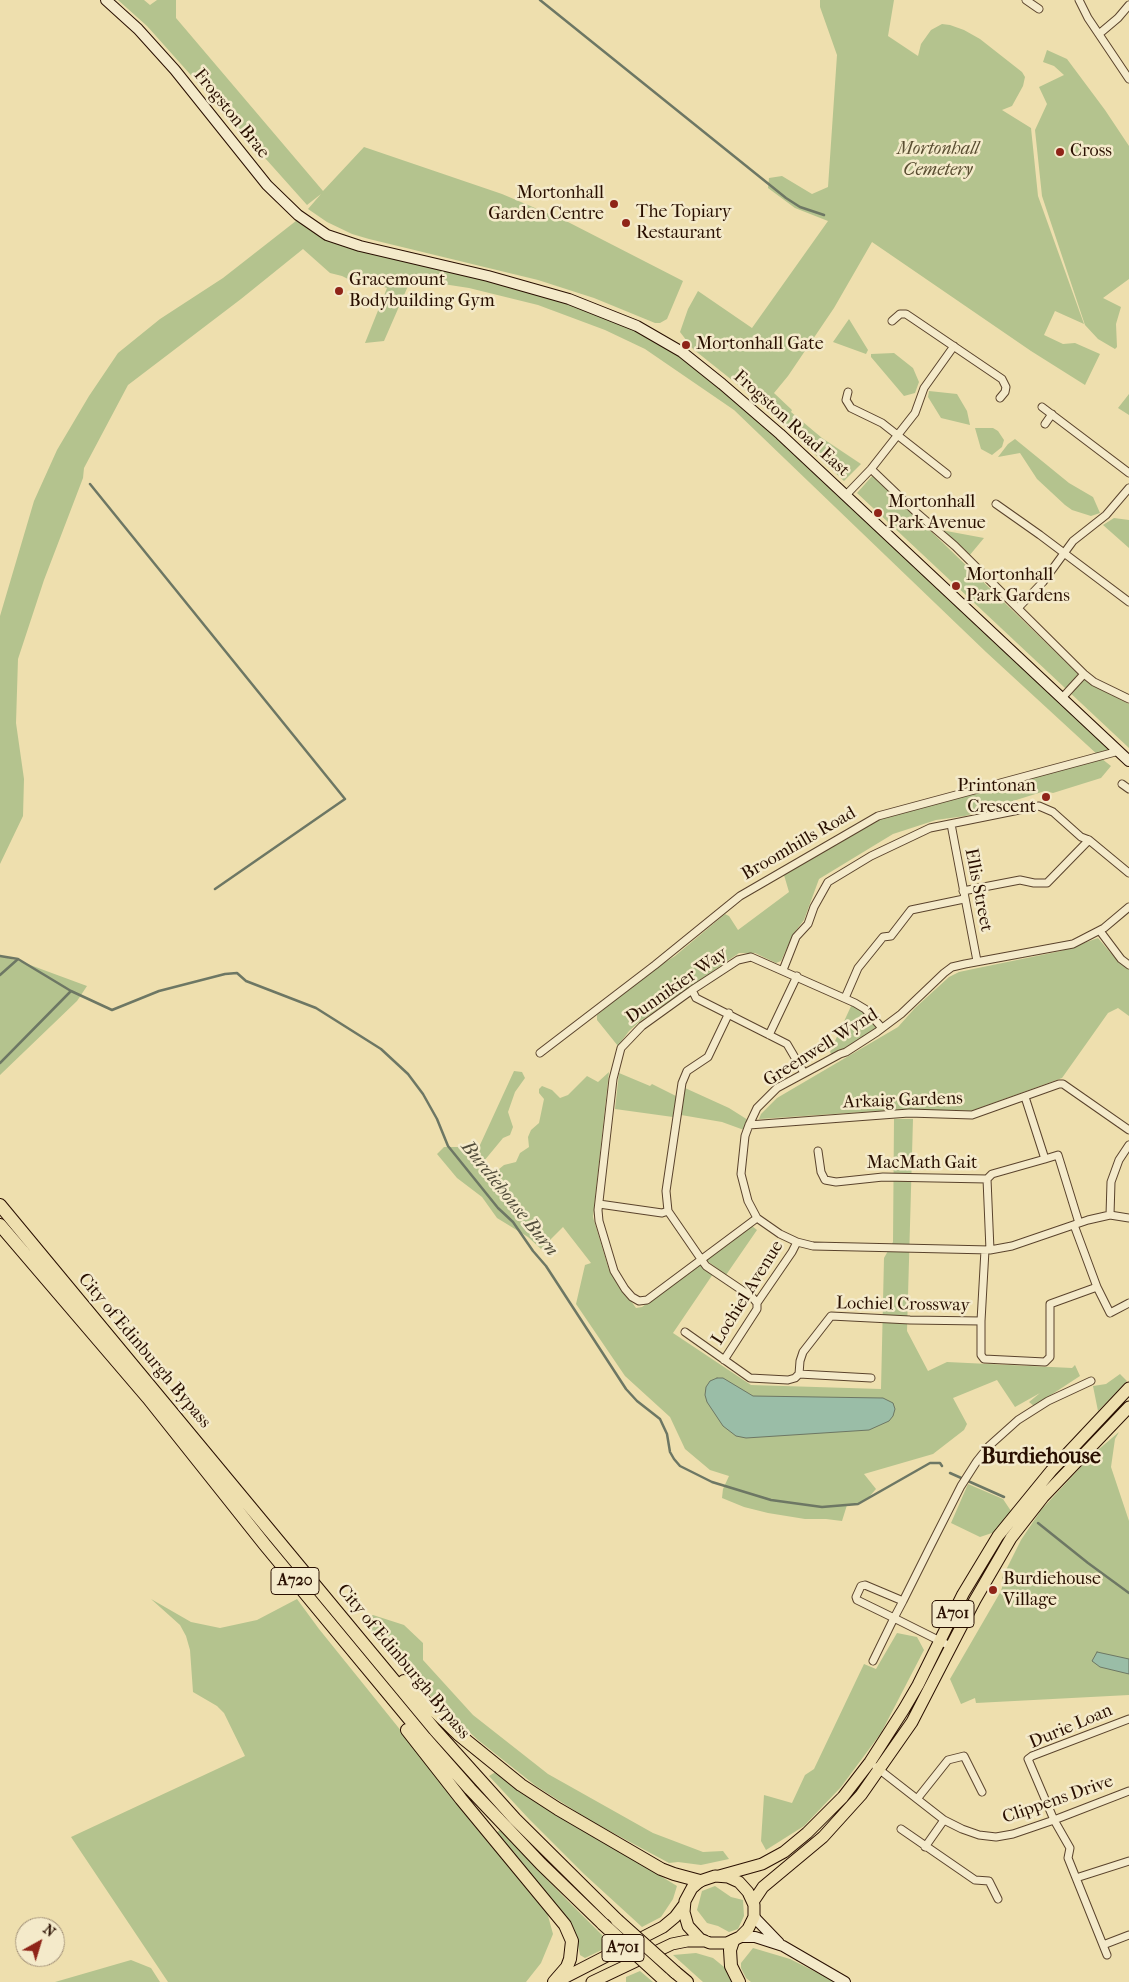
<!DOCTYPE html>
<style>
body{margin:0}
#map{position:relative;width:1129px;height:1982px;overflow:hidden;background:#eedfae;font-family:"IM FELL French Canon",serif}
canvas{display:block}
.north{position:absolute;left:15px;top:1917px;width:50px;height:50px;box-sizing:border-box;background:#f4eaca;border:1px solid #a39279;border-radius:50%;rotate:39deg;font-size:14px;font-weight:700;line-height:20px;text-align:center;color:#290f00}
.north::after{content:'';display:block;margin:auto;width:18px;height:22px;background:#8f2418;clip-path:polygon(50% 0,100% 100%,50% 72%,0 100%)}
</style>
<div id="map">
<canvas width="1129" height="1982"></canvas>
<div class="north">N</div>
</div>
<script>
const g = document.querySelector('canvas').getContext('2d');
g.lineJoin = 'round';
function fill(path, color) {
  g.fillStyle = color;
  g.fill(path, 'evenodd');
}
function toPath(rows) {
  const path = new Path2D();
  for (const r of rows) {
    path.moveTo(r[0], r[1]);
    for (let i = 2; i < r.length; i += 2) path.lineTo(r[i], r[i + 1]);
  }
  return path;
}
function strokePath(path, color, width, dash) {
  g.strokeStyle = color;
  g.lineWidth = width;
  g.lineCap = dash ? 'butt' : 'round';
  g.setLineDash(dash || []);
  g.stroke(path);
}
function drawText(font, color, halo, rows, align = 'center') {
  g.font = font + ' "IM FELL French Canon",serif';
  g.lineWidth = 5;
  g.setLineDash([]);
  g.textBaseline = 'middle';
  g.strokeStyle = halo;
  g.fillStyle = color;
  for (const [text, x, y, turn = 0] of rows) {
    g.save();
    g.translate(x, y);
    g.rotate((+turn || 0) * Math.PI / 180);
    g.textAlign = isNaN(turn) ? turn : align;
    if (halo) g.strokeText(text, 0, 0);
    g.fillText(text, 0, 0);
    g.restore();
  }
}
const green = toPath([
 [118,0,144,0,150,5,157,0,176,0,176,18,323,191,364,147,502,194,568,222,683,281,667,319,660,323,655,323,594,298,538,280,369,239,352,234,327,222,308,209,321,194,307,205,147,26],
 [820,0,894,0,888,36,918,56,921,44,931,30,942,24,950,25,964,30,980,39,1022,72,1025,77,1023,86,1012,106,1002,110,1031,128,1038,196,1084,324,1055,311,1044,335,1063,344,1075,343,1100,354,1085,385,1031,351,872,242,834,308,788,376,774,393,792,410,791,412,822,438,861,464,844,481,752,396,693,349,680,332,688,309,698,291,752,328,828,221,795,208,768,188,769,178,782,176,812,194,828,187,837,55,820,7],
 [1047,50,1067,59,1105,110,1129,146,1129,279,1103,298,1121,307,1116,324,1117,347,1115,349,1098,339,1085,325,1042,196,1035,130,1047,104,1039,87,1064,75,1054,66,1043,62],
 [301,217,327,235,488,276,637,326,722,384,1119,751,1099,756,986,652,734,410,645,349,605,330,538,305,469,288,443,284,408,286,384,341,365,343,387,288,367,281,350,280,342,276,330,273,303,249,241,299,128,385,84,468,83,478,44,580,18,659,16,723,24,779,23,816,0,864,0,616,34,501,57,450,89,396,118,353,160,319,223,278],
 [849,319,868,350,866,354,833,342],
 [894,353,913,368,919,382,915,393,904,396,871,357,871,354],
 [929,391,957,394,967,411,970,425,941,418,928,397],
 [1129,394,1129,415,1118,408],
 [975,428,993,428,998,431,1004,440,1002,447,992,455,981,449],
 [1015,439,1069,483,1093,497,1100,513,1091,516,1072,510,1065,505,1037,479,1020,453,998,457,1008,444],
 [873,475,1075,671,1094,686,1129,704,1129,748,857,493],
 [1114,518,1129,520,1129,548,1103,525],
 [941,530,984,538,969,556],
 [1102,759,1111,766,1101,778,1053,793,1045,791,965,816,936,820,893,834,819,879,804,920,794,933,781,961,776,963,755,953,739,953,639,1022,629,1031,618,1046,597,1020,597,1015,651,971,675,956,725,914,729,916,738,930,789,892,784,875,878,819],
 [1098,938,1115,958,1129,968,1129,1016,1118,1008,1108,1013,1062,1078,971,1111,908,1109,759,1119,761,1114,777,1098,898,1027,915,1008,949,977,959,972,978,968,1061,951],
 [0,956,22,962,87,986,77,1001,0,1075],
 [852,1004,863,1010,877,1026,876,1030,845,1050,842,1049,832,1055,830,1052],
 [514,1071,522,1072,525,1078,515,1092,508,1112,513,1127,510,1135,503,1138,484,1161,483,1168,493,1174,504,1165,516,1162,520,1153,529,1147,528,1137,531,1130,539,1123,544,1099,539,1093,539,1089,542,1086,552,1090,560,1098,568,1095,587,1076,598,1082,609,1072,593,1217,609,1270,636,1308,642,1307,701,1264,713,1274,673,1333,751,1385,881,1389,884,1258,893,1242,894,1119,913,1119,907,1331,928,1371,947,1362,1072,1368,1075,1365,1080,1376,1034,1406,1029,1402,1040,1393,1015,1407,997,1380,953,1398,967,1424,964,1430,933,1454,864,1474,876,1489,869,1497,858,1504,847,1505,842,1521,826,1519,805,1519,768,1513,744,1507,722,1498,723,1489,729,1476,710,1470,685,1449,670,1417,625,1376,576,1304,585,1265,591,1263,563,1227,541,1249,528,1237,497,1218,482,1197,457,1178,437,1154,444,1147,460,1147,468,1157,474,1158],
 [619,1073,650,1086,652,1084,676,1096,673,1117,615,1109],
 [685,1088,729,1108,748,1120,744,1130,722,1122,681,1115],
 [752,1226,757,1230,726,1275,706,1260],
 [1120,1374,1127,1381,1098,1411,1093,1386,1106,1384],
 [1119,1432,1115,1439,1111,1467,1129,1521,1129,1695,976,1703,975,1698,961,1704,950,1679,1001,1591,1004,1580,1002,1578,1021,1540,1041,1510,1092,1455],
 [968,1484,1003,1499,1011,1511,995,1532,980,1537,951,1523],
 [151,1599,191,1622,220,1628,257,1620,297,1599,319,1629,547,1912,553,1934,541,1963,526,1982,168,1982,71,1837,245,1756,224,1713,217,1706,193,1692,190,1650,186,1636,180,1625],
 [373,1615,404,1625,423,1643,423,1660,473,1715,548,1774,653,1833,703,1852,723,1851,729,1859,701,1865,678,1862,669,1863,591,1821,536,1786,478,1740,416,1683,362,1621],
 [897,1633,917,1637,924,1650,881,1733,841,1787,804,1826,766,1850,761,1841,764,1795,792,1803,805,1775,814,1769,864,1664,876,1669],
 [497,1771,530,1797,677,1886,673,1899,661,1917,642,1927,584,1874,529,1819,489,1776],
 [500,1830,566,1899,612,1945,585,1958,580,1955,576,1934,570,1922,495,1834],
 [715,1886,731,1897,743,1900,744,1916,738,1929,729,1932,718,1926,707,1923,697,1910,702,1891],
 [753,1948,790,1959,836,1982,751,1982,746,1978,741,1968,741,1963],
 [696,1953,713,1958,729,1971,736,1982,703,1982,673,1955],
 [131,1960,151,1968,160,1982,55,1982],
 [640,1971,653,1982,626,1982,626,1977]
]);
const water = toPath([
 [717,1378,723,1378,753,1396,883,1398,893,1403,895,1409,893,1416,889,1421,869,1430,746,1438,736,1436,723,1426,707,1402,705,1395,706,1387,710,1381,717,1378],
 [1097,1652,1129,1659,1129,1674,1100,1667,1092,1661,1097,1652]
]);
const stream = toPath([
 [540,0,786,198,800,207,824,215],
 [90,484,345,799,215,889],
 [0,956,18,959,71,991,112,1010,159,991,225,974,237,973,246,981,316,1008,381,1049,408,1074,423,1094,437,1119,448,1146,498,1208,513,1222,533,1251,546,1266,626,1389,637,1401,660,1419,667,1434,670,1452,674,1459,680,1466,712,1482,771,1500,822,1507,858,1504,930,1463,940,1463,942,1466],
 [0,975,18,959],
 [0,1063,71,991],
 [950,1473,1004,1497],
 [1038,1523,1088,1563,1129,1593]
]);
const street = toPath([
 [1026,0,1039,9],
 [1079,0,1088,18,1129,79],
 [1099,34,1118,18,1129,5],
 [892,321,900,314,906,314,912,318,1002,379,1006,387,1005,392,1000,398],
 [848,392,846,400,851,408,882,423,947,474],
 [1042,407,1129,473],
 [1045,424,1052,414],
 [871,469,918,514,955,546,1084,674,1094,682,1129,699],
 [846,495,871,469,915,413,924,388,954,346],
 [996,504,1040,535,1129,602],
 [1018,608,1043,582,1073,541,1106,515,1129,488],
 [1062,698,1084,674],
 [1122,784,1129,789],
 [951,824,977,961],
 [963,891,1020,880,1034,883,1047,883,1089,840],
 [1129,907,1104,928,1073,944,965,964,952,967,944,973,901,1014,877,1032,846,1052,840,1054,777,1088,757,1108,749,1125,745,1136,741,1174,748,1201,757,1218,780,1234,797,1242,813,1246,990,1250,1012,1246,1088,1220,1110,1215,1129,1218],
 [1100,931,1121,959,1129,965],
 [783,970,796,937,808,924,814,907,828,882,871,856,930,828,1039,806,1053,812,1081,837,1089,840,1129,873],
 [692,990,696,998,787,1044,804,1073],
 [845,998,858,968,883,937,891,936,911,910,964,899],
 [729,1013,708,1057,687,1071,682,1083,666,1191,668,1211,701,1259,706,1266,752,1297,757,1303],
 [769,1035,797,976],
 [540,1053,655,965,740,896,878,816,1119,751],
 [1025,1097,1045,1159,1058,1155,1079,1223],
 [749,1125,909,1113,972,1115,1059,1084,1063,1084,1129,1130],
 [818,1151,821,1172,825,1180,836,1182,883,1177,987,1179,992,1174,1045,1159],
 [987,1179,990,1250],
 [599,1204,662,1213,668,1211],
 [1110,1215,1111,1182,1119,1160,1129,1145],
 [757,1218,647,1300,639,1301,632,1297,625,1289,614,1271,599,1221,598,1210,613,1079,621,1048,642,1026,692,990,738,960,751,957,855,1003,865,1009,882,1028],
 [1074,1225,1097,1287,1110,1313,1129,1303],
 [985,1250,981,1321,981,1355,984,1359,1045,1362,1050,1357,1050,1304,1097,1287],
 [685,1332,750,1378,788,1380,795,1378,799,1374,871,1378],
 [724,1360,757,1309,757,1303,792,1252,797,1242],
 [799,1374,800,1361,803,1352,831,1316,910,1320,981,1321],
 [903,1601,865,1585,861,1586,856,1597,857,1600,894,1618,903,1601,930,1547,961,1486,977,1461,989,1446,1018,1420,1048,1401,1091,1381],
 [873,1661,894,1618,952,1647],
 [876,1767,944,1820,962,1829,979,1835,996,1837,1013,1834,1054,1820,1129,1791],
 [917,1799,948,1760,964,1756,982,1792],
 [901,1829,975,1880,989,1881,998,1899],
 [925,1847,944,1820],
 [1076,1878,1129,1861],
 [1103,1945,1129,1935],
 [1107,1955,1068,1858,1070,1848,1054,1820,1028,1759,1032,1756,1129,1719]
]);
const secondary = toPath([
 [106,0,138,29,175,70,267,185,298,215,327,235,360,246,488,276,569,299,637,326,682,352,722,384,780,434,1129,761],
 [754,1917,779,1943],
 [740,1937,755,1937,783,1946,845,1982]
]);
const primary = toPath([
 [715,1876,728,1877,739,1882,748,1892,754,1905,754,1917,748,1929,740,1937,727,1943,710,1943,700,1939,688,1926,684,1912,685,1901,692,1888,700,1881,715,1876],
 [719,1876,762,1864,784,1852,807,1833,843,1797,870,1762,904,1709,918,1685,963,1594,998,1536,1051,1471,1129,1388],
 [753,1902,763,1887,823,1837,861,1795,912,1722,975,1600,1011,1538,1043,1497,1129,1407],
 [556,1982,663,1927,675,1917,684,1905],
 [592,1982,672,1944,687,1941,705,1941]
]);
const highway = toPath([
 [0,1205,435,1730,515,1819,617,1920],
 [0,1225,148,1398,265,1545,425,1738,470,1789,541,1864,603,1924],
 [404,1681,458,1734,521,1785,558,1809,661,1869,674,1874,700,1881],
 [407,1730,461,1799,565,1925,572,1941,570,1959,567,1967,554,1982],
 [733,1941,730,1950,731,1966,739,1982],
 [675,1972,687,1982]
]);
const highwayBridge = toPath([
 [617,1920,675,1972],
 [603,1924,662,1978]
]);
const markers = [
 [1060,152,5,"#8f2418"],
 [614,204,5,"#8f2418"],
 [626,223,5,"#8f2418"],
 [339,291,5,"#8f2418"],
 [686,345,5,"#8f2418"],
 [878,513,5,"#8f2418"],
 [956,586,5,"#8f2418"],
 [1046,797,5,"#8f2418"],
 [993,1590,5,"#8f2418"]
];
const shields = [
 [295,1581,48],
 [953,1614,42],
 [623,1948,42]
];
const shieldNames = [
 ["A720",295,1581],
 ["A701",953,1614],
 ["A701",623,1948]
];
const streetNames = [
 ["Frogston Brae",231,114,51],
 ["Frogston Road East",791,424,42],
 ["Broomhills Road",799,844,-30],
 ["Ellis Street",978,890,79],
 ["Dunnikier Way",677,986,-35],
 ["Greenwell Wynd",821,1048,-32],
 ["Arkaig Gardens",903,1101,-2],
 ["MacMath Gait",922,1164],
 ["Lochiel Avenue",748,1293,-58],
 ["Lochiel Crossway",903,1305,1],
 ["City of Edinburgh Bypass",144,1351,50],
 ["City of Edinburgh Bypass",403,1662,50],
 ["Durie Loan",1071,1727,-23],
 ["Clippens Drive",1058,1800,-19]
];
const parkNames = [
 ["Mortonhall",938,150],
 ["Cemetery",938,171]
];
const poiNames = [
 ["Cross",1070,152],
 ["Mortonhall",604,194,"right"],
 ["Garden Centre",604,215,"right"],
 ["The Topiary",636,213],
 ["Restaurant",636,234],
 ["Gracemount",349,281],
 ["Bodybuilding Gym",349,302],
 ["Mortonhall Gate",696,345],
 ["Mortonhall",888,503],
 ["Park Avenue",888,524],
 ["Mortonhall",966,576],
 ["Park Gardens",966,597],
 ["Printonan",1036,787,"right"],
 ["Crescent",1036,808,"right"],
 ["Burdiehouse",1003,1580],
 ["Village",1003,1601]
];
const waterNames = [
 ["Burdiehouse Burn",509,1199,51]
];
const districtNames = [
 ["Burdiehouse",1041,1458]
];
fill(green, '#b4c38e');
fill(water, '#9abda7');
strokePath(water, '#6d7764', 1);
strokePath(stream, '#6d7764', 2.5);
strokePath(street, '#5a432c', 9);
strokePath(secondary, '#290f00', 12);
strokePath(primary, '#290f00', 13);
strokePath(highway, '#290f00', 14);
strokePath(street, '#f4eaca', 7);
strokePath(secondary, '#f4eaca', 10);
strokePath(primary, '#eedfae', 11);
strokePath(highway, '#eedfae', 12);
strokePath(highwayBridge, '#290f00', 14, []);
strokePath(highwayBridge, '#eedfae', 12);
for (const [x, y, r, color] of markers) {
  const dot = new Path2D();
  dot.arc(x, y, r, 0, 2 * Math.PI);
  g.fillStyle = color;
  g.fill(dot);
  strokePath(dot, '#f4eaca', 2);
}
for (const [x, y, w] of shields) {
  const box = new Path2D();
  box.roundRect(x - w / 2, y - 13.5, w, 27, 4);
  g.fillStyle = '#f4eaca';
  g.fill(box);
  strokePath(box, '#290f00', 1);
}
drawText('bold 16px', '#290f00', null, shieldNames);
drawText('18px', '#290f00', '#f4eaca', streetNames);
drawText('italic 18px', '#5a4e32', '#f4eaca', parkNames);
drawText('18px', '#290f00', '#f4eaca', poiNames, 'left');
drawText('italic 19px', '#514c3a', '#f4eaca', waterNames);
drawText('bold 22px', '#290f00', '#f4eaca', districtNames);
</script>
